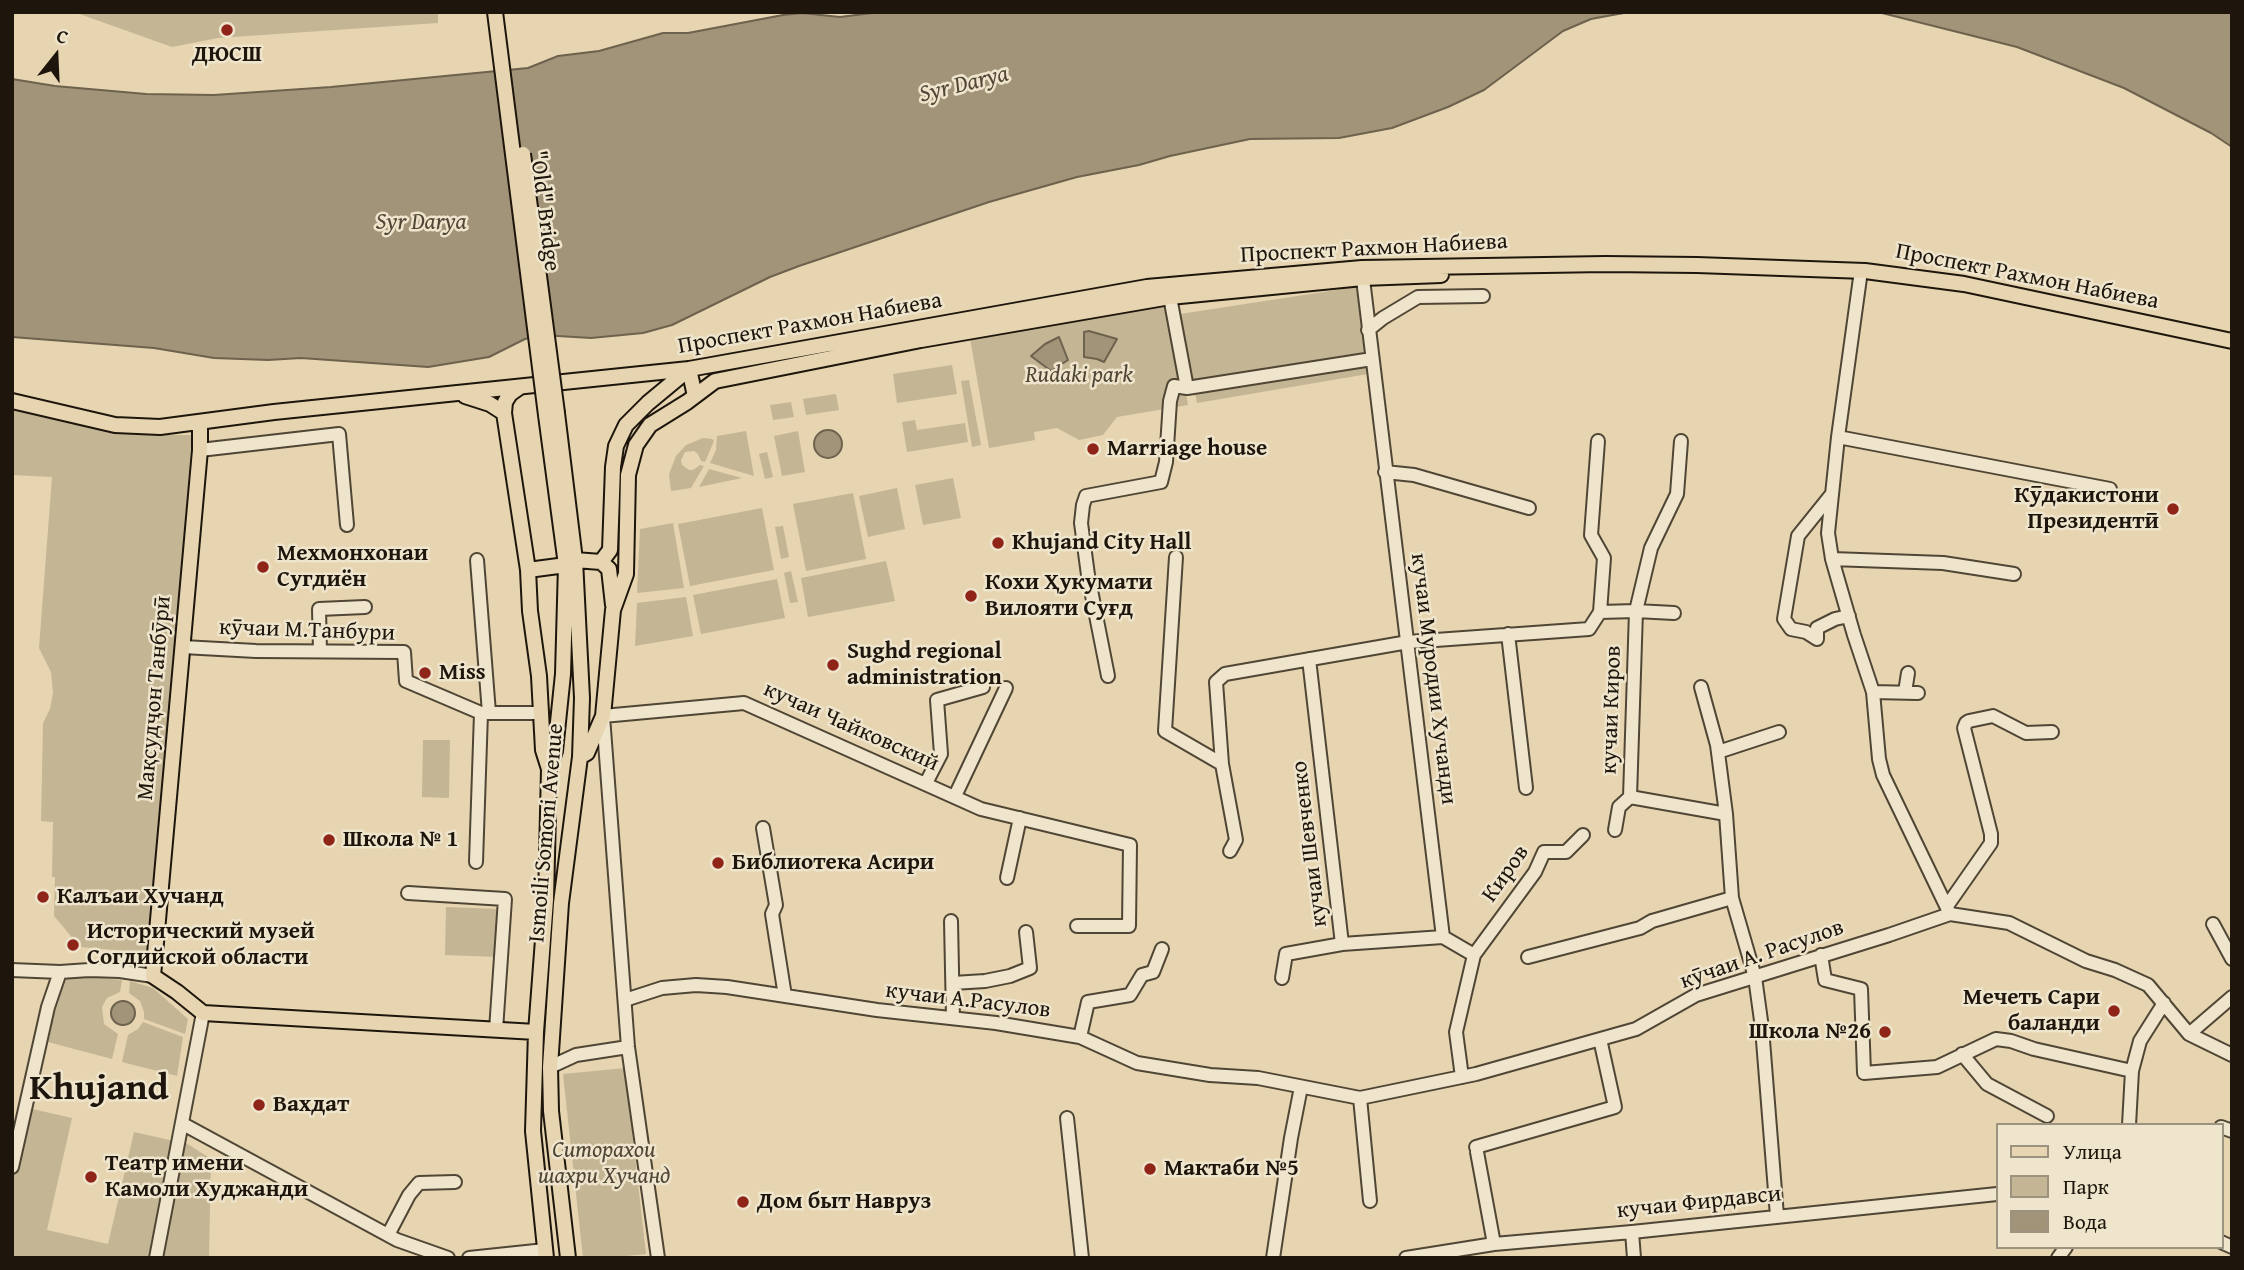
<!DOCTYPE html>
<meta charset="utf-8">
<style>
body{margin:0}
#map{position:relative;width:2244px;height:1270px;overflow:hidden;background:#e6d5b0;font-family:"Gentium Book Plus",serif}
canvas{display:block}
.frame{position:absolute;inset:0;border:14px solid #1e160c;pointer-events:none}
.legend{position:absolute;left:1996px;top:1123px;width:228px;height:126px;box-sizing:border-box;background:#efe4cc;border:2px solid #9b927f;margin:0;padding:9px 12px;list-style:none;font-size:21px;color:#1e160c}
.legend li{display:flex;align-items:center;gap:14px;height:35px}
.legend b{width:35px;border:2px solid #9b927f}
.north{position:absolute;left:21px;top:21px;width:70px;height:70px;-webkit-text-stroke:5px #efe4cc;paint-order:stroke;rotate:18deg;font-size:19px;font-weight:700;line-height:28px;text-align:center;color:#1e160c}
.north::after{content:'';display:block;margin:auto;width:24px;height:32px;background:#1e160c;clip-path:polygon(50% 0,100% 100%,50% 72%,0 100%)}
</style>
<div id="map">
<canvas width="2244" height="1270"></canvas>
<div class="frame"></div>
<ul class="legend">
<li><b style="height:9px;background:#e6d5b0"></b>Улица</li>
<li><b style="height:19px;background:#c4b594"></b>Парк</li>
<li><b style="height:19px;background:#a29478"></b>Вода</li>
</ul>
<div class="north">С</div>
</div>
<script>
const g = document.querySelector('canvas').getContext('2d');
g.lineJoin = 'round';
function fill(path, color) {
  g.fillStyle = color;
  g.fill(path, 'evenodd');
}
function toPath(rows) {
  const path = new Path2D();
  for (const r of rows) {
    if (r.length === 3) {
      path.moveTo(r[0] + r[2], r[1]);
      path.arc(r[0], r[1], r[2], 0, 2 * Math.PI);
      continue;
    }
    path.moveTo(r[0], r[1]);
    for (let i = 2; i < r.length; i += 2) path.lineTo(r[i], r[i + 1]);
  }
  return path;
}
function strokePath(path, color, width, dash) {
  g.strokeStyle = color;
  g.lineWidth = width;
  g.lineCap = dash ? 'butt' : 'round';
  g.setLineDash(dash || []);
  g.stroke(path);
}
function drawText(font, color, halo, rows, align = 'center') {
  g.font = font + ' "Gentium Book Plus",serif';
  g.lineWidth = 5;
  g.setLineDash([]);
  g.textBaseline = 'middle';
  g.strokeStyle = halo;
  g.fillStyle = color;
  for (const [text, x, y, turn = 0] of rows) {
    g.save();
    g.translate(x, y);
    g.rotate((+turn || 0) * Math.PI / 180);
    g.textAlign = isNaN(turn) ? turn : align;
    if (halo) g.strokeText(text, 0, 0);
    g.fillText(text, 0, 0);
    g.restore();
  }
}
const green = toPath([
 [74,12,438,12,438,23,218,38,172,47],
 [1356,287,1368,374,1197,403,1180,314],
 [1170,303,1188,405,1117,417,1103,435,1079,440,1057,428,1034,432,1035,440,989,448,970,338],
 [952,365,957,394,897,403,893,374],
 [969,380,981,445,972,447,961,381],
 [836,394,839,410,806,415,803,399],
 [791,402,794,417,773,420,770,405],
 [12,409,144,435,192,435,150,953,80,947,54,916,55,877,52,877,53,822,41,821,43,723,50,709,53,693,51,672,39,648,52,477,12,475],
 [915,420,917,430,965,423,968,442,907,452,902,422],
 [746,431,754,476,710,463,716,450,717,436],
 [798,431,805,472,782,476,774,436],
 [703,438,712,439,714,441,705,462,701,461,698,454,694,451,685,452,681,460,682,465,689,470,693,470,700,465,704,466,691,488,671,491,669,474,676,456,686,445],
 [767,452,773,477,765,479,759,454],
 [709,469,742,478,699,487],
 [953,478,961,518,923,525,915,485],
 [897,488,905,529,868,537,859,496],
 [853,493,866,559,806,571,793,504],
 [762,508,774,570,690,586,678,524],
 [673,523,684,588,637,593,640,529],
 [783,526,789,557,781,559,775,527],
 [886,561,895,601,808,617,801,578],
 [791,571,798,602,790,603,784,573],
 [777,579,785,618,701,634,693,595],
 [686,597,693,636,635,646,637,603],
 [423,740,450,740,449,798,422,797],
 [446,907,499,909,498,957,445,955],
 [70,975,122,980,120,992,107,998,102,1007,104,1024,118,1034,112,1059,48,1042,61,983],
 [130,981,153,988,188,1019,185,1034,144,1019,144,1012,140,1001,129,993],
 [143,1022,183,1037,177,1076,122,1062,128,1035,138,1029],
 [625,1068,646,1254,607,1258,583,1258,563,1074],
 [28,1108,72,1118,47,1230,108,1244,134,1132,174,1141,148,1258,12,1258,12,1180],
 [180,1139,211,1159,209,1258,155,1258]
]);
const water = toPath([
 [880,12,1629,12,1591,19,1563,31,1484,90,1448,107,1392,128,1339,138,1250,139,1170,156,1139,165,1077,177,989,202,799,266,770,277,672,325,643,333,591,338,541,335,525,339,489,357,428,367,301,358,268,360,214,358,154,348,12,337,12,79,55,86,146,94,214,95,331,87,528,68,558,56,599,51,663,33,688,33,783,15,802,13,840,17,880,12],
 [1878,12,2232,12,2232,147,2211,133,2124,88,2017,47,1878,12],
 [1089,331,1117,339,1104,362,1097,359,1084,357,1084,332,1089,331],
 [1059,337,1068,360,1051,371,1031,356,1045,344,1059,337],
 [828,444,14],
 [123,1013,12]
]);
const minor = toPath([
 [1362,271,1443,937,1474,955,1456,1032,1462,1077],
 [1860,278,1838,437,1828,533,1832,559,1854,635,1873,692,1879,759,1883,775,1950,914],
 [1170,297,1187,388],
 [1368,330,1383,318,1418,297,1483,296],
 [1838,437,2110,489],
 [1598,441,1591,535,1604,558,1600,612,1636,611,1674,613],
 [1681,441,1677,494,1651,548,1636,611,1630,797,1726,814],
 [200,450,339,434,347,525],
 [1385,472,1414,475,1529,508],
 [1176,557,1165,731,1222,764],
 [1832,559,1943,563,2014,574],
 [477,560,489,713],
 [1508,634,1526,788],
 [1817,639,1806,632,1791,629,1784,619,1798,536,1831,495],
 [1817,639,1817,628,1835,619,1849,616],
 [183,647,256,651,404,652,406,681,481,713],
 [320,651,319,609,365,607],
 [1108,676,1088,575,1081,523,1083,505,1086,496,1161,482,1166,462,1170,401,1174,386,1187,388,1372,359],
 [1701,687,1717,745,1726,814,1732,898,1755,977,1762,1028,1777,1216],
 [1873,692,1918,693],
 [1905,692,1908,673],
 [1718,752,1779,732],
 [926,783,941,754,937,700,983,687],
 [955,796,1006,688],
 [763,828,776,905,772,914,785,996],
 [1615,830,1619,807,1630,797],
 [1230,851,1236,840,1222,764,1216,682,1225,674,1408,642,1589,629,1600,612],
 [476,862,481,713,542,713],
 [1007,878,1020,818],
 [408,893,505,899,496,1030],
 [1947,906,1991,843,1991,834,1964,728,1966,723,1969,721,1993,716,2026,733,2052,732],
 [951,921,953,1018],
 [2213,924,2232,959],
 [1342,944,1443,937],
 [1474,955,1535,872,1544,852,1566,852,1583,835],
 [1821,955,1825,980,1861,989,1864,1073,1937,1067,1996,1039,2011,1041,2034,1049,2132,1071],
 [1528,957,1640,928,1652,921,1732,898],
 [12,970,60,972,89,970,120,971,153,976],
 [1282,978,1286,954,1342,944,1309,659],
 [953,983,985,981,1010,976,1030,968,1026,932],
 [625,1000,662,988,696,985,727,987,877,1010,996,1023,1080,1037,1137,1063,1210,1075,1258,1078,1360,1098,1476,1074,1636,1029,1696,995,1889,935,1950,914,2009,923,2086,961,2115,970,2148,985,2189,1034,2232,1055],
 [2189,1034,2232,997],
 [1080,1037,1088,1002,1130,995,1142,975,1153,972,1162,949],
 [1962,1054,1987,1084,2047,1116],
 [550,1067,576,1055,628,1047],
 [1360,1098,1370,1201],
 [1067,1118,1082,1258],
 [183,1124,397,1240,448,1258],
 [2129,1125,2132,1071,2140,1041,2164,1003],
 [2221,1127,2232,1131],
 [1476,1147,1615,1107,1600,1039],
 [1477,1152,1494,1244],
 [12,1167,48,1007,60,972],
 [1632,1232,1634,1258],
 [388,1235,409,1195,419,1183,455,1182],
 [2221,1242,2232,1247],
 [156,1258,203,1013],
 [469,1258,545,1250],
 [658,1258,628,1047,603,716,744,703,981,809,1130,845,1129,926,1077,926],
 [1273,1258,1291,1138,1301,1087],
 [1406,1258,1494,1244,1632,1232,1997,1194],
 [2058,1258,2066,1247]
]);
const major = toPath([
 [520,387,510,394,505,402,504,413,528,570,530,611,539,676,543,750,549,769],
 [465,396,490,404,504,413],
 [12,401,115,425,160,427,274,412,689,369,1147,287,1362,268,1605,264,1697,265,1865,271,1964,284,2232,341],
 [557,413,575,560,582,698,580,757,561,903,550,1067,551,1111,568,1258],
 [200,423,200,450,153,976,177,992,203,1013,536,1032],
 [575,560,601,562,609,569,613,605],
 [601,562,610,550,613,467,616,446,626,425,648,403,689,369,695,396],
 [528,570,566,565],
 [580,757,587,753,603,716,613,610,626,574,628,475,636,445,650,425,687,402,715,381,921,340,1170,297,1363,278,1441,275],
 [546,1258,533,1131,536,1032,546,900,549,769,555,751,563,674,566,565,546,415]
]);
const majorBridge = toPath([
 [495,12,546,415],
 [523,154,557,413]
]);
const markers = [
 [227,30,7,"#8f2418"],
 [1093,449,7,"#8f2418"],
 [2173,509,7,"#8f2418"],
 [998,543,7,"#8f2418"],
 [263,567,7,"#8f2418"],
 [971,596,7,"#8f2418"],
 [833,665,7,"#8f2418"],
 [425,673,7,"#8f2418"],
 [329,840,7,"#8f2418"],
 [718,863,7,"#8f2418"],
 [43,897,7,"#8f2418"],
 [73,945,7,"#8f2418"],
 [2114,1011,7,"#8f2418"],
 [1885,1032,7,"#8f2418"],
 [259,1105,7,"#8f2418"],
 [1150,1169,7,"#8f2418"],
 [91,1177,7,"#8f2418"],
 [743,1202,7,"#8f2418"]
];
const poiNames = [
 ["ДЮСШ",227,55,"center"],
 ["Marriage house",1107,449],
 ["Кӯдакистони",2159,496,"right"],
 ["Президентӣ",2159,522,"right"],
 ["Khujand City Hall",1012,543],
 ["Мехмонхонаи",277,554],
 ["Сугдиён",277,580],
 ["Кохи Ҳукумати",985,583],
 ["Вилояти Суғд",985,609],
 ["Sughd regional",847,652],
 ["administration",847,678],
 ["Miss",439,673],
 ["Школа № 1",343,840],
 ["Библиотека Асири",732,863],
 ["Калъаи Хучанд",57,897],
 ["Исторический музей",87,932],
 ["Согдийской области",87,958],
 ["Мечеть Сари",2100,998,"right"],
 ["баланди",2100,1024,"right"],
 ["Школа №26",1871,1032,"right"],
 ["Вахдат",273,1105],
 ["Театр имени",105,1164],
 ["Камоли Худжанди",105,1190],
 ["Мактаби №5",1164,1169],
 ["Дом быт Навруз",757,1202]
];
const streetNames = [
 ["\"Old\" Bridge",544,211,83],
 ["Проспект Рахмон Набиева",1374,249,-3],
 ["Проспект Рахмон Набиева",2027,277,11],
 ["Проспект Рахмон Набиева",810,324,-10],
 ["кӯчаи М.Танбури",307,631,2],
 ["кучаи Муродии Хучанди",1433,679,83],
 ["Мақсудҷон Танбӯрӣ",155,698,-85],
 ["кучаи Киров",1612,710,-88],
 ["кучаи Чайковский",851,727,24],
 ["Ismoili Somoni Avenue",547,833,-85],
 ["кучаи Шевченко",1310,844,-97],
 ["Киров",1506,874,-55],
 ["кӯчаи А. Расулов",1762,955,-19],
 ["кучаи А.Расулов",968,1001,7],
 ["кучаи Фирдавси",1699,1203,-6]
];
const parkNames = [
 ["Rudaki park",1079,376],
 ["Ситорахои",604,1151],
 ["шахри Хучанд",604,1177]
];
const waterNames = [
 ["Syr Darya",964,85,-14],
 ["Syr Darya",421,223]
];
const townNames = [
 ["Khujand",99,1090]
];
fill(green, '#c4b594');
fill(water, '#a29478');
strokePath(water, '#6d624d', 2);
strokePath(minor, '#504635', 16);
strokePath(major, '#1e160c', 18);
strokePath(minor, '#efe4cc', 12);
strokePath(major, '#e6d5b0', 14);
strokePath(majorBridge, '#1e160c', 18, []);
strokePath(majorBridge, '#e6d5b0', 14);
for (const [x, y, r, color] of markers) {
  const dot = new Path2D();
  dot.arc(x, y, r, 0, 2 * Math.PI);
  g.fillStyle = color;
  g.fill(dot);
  strokePath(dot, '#efe4cc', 2.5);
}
drawText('bold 23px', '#1e160c', '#efe4cc', poiNames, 'left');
drawText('23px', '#1e160c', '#efe4cc', streetNames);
drawText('italic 23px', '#504635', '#efe4cc', parkNames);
drawText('italic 24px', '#534837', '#efe4cc', waterNames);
drawText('bold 37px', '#1e160c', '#efe4cc', townNames);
</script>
